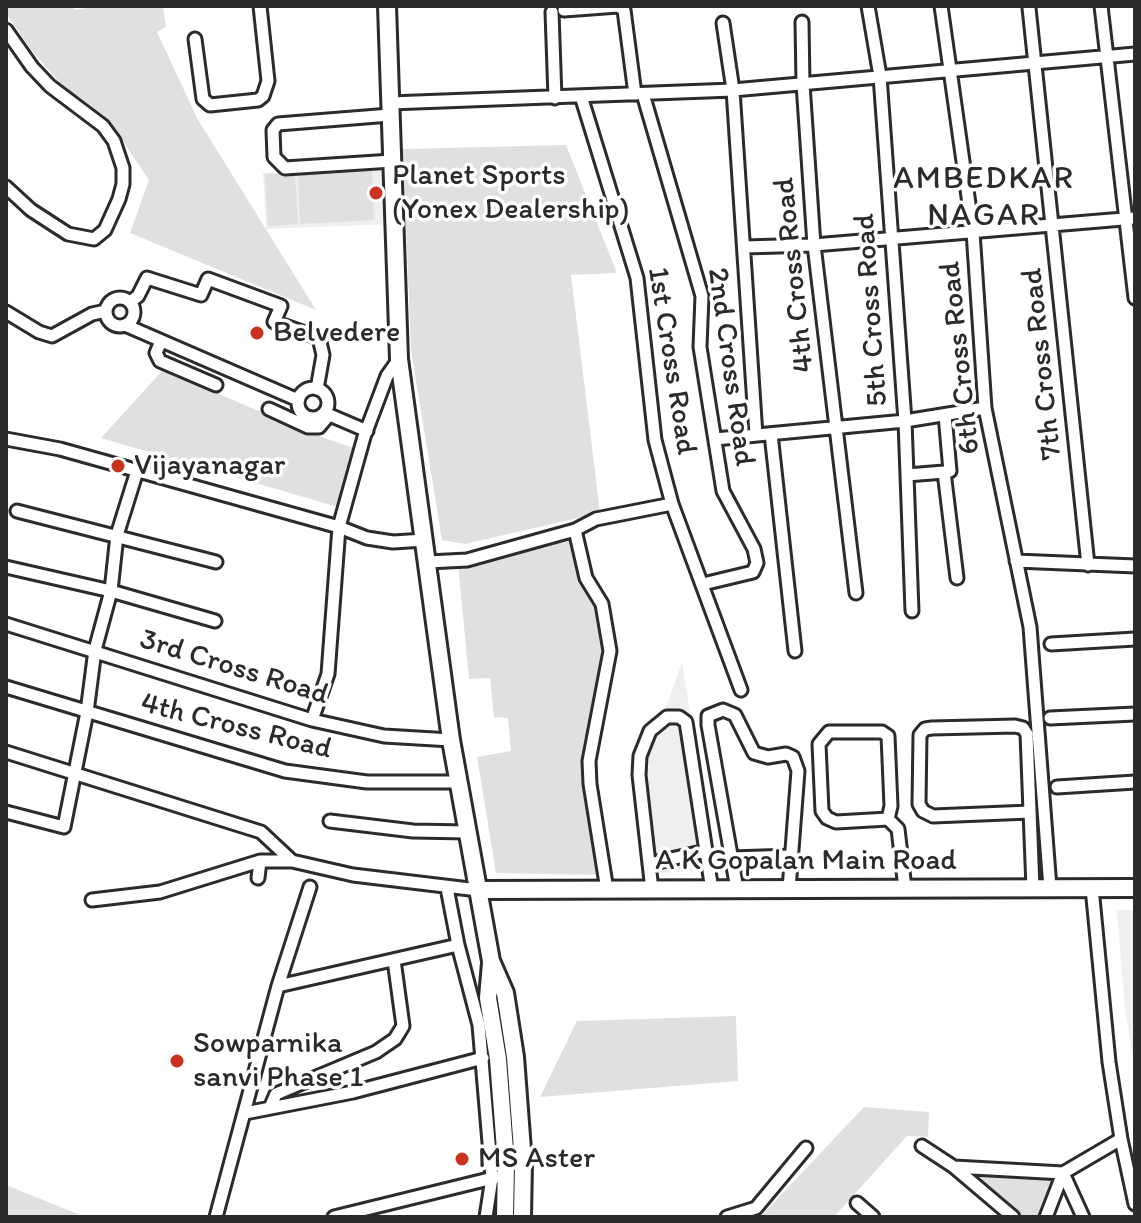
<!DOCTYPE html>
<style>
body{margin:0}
#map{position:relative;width:1141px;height:1223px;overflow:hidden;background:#fff;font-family:Itim,sans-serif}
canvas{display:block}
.frame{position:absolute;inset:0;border:8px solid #2b2b2b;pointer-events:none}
</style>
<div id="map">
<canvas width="1141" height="1223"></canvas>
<div class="frame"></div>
</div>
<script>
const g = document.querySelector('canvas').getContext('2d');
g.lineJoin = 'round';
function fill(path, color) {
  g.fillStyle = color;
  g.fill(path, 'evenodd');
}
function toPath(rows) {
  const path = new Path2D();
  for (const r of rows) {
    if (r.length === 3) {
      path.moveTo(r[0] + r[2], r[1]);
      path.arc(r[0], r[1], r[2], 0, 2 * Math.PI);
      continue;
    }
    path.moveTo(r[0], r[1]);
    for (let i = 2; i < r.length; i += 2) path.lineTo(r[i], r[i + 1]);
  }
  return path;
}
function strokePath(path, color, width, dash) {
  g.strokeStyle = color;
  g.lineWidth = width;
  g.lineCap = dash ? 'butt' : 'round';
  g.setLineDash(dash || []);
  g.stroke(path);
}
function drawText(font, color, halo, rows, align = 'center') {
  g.font = font + ' Itim,sans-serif';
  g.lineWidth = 7;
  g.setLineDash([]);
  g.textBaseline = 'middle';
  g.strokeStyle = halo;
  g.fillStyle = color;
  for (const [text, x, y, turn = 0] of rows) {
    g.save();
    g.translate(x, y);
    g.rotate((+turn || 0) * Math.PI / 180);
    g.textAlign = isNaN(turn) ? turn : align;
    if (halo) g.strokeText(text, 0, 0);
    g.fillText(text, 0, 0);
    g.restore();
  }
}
const built = toPath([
 [388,167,390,224,266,229,263,173],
 [682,662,715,870,644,874,630,762,643,725,667,705],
 [1117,910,1135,910,1135,1069,1125,1008]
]);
const green = toPath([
 [9,6,73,6,74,10,101,6,163,6,166,27,157,32,197,118,316,310,130,233,149,180,112,125,59,82,29,47,6,13,6,8],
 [566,145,617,273,571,275,600,513,465,544,442,540,411,350,403,149],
 [372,169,374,220,300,224,298,173],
 [295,173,298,224,268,226,265,174],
 [163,370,308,432,356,449,338,507,101,438],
 [571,539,580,579,593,604,604,642,590,719,584,785,601,875,496,873,477,757,511,751,508,718,494,717,490,678,469,679,458,564],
 [736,1016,738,1081,540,1097,577,1021],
 [864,1107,929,1112,928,1137,907,1136,834,1217,757,1217,762,1215],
 [968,1174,1053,1178,1039,1217,1024,1217],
 [6,1185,85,1217,6,1217]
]);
const street = toPath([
 [868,6,880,76,905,421,912,611],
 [941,6,973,232,985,408,1030,627,1050,888],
 [1101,6,1135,298],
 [1029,8,1088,565],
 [564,10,618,6,624,10,635,94],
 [552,12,555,98],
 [802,22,803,84,814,245,856,593],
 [723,23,733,90,756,435],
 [6,30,32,67,50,86,103,126,114,141,123,168,123,184,119,199,105,230,94,239,68,234,31,210,6,187],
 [195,39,203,99,210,105,258,100,263,96,268,81,260,6],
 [643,94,702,296,700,347,723,491,754,549,757,563,753,572,703,584],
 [581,96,637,278,655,440,672,504,741,690],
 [390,103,733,90,1135,54],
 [390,115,278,124,273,130,274,157,285,168,392,161],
 [744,247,814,245,1135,218],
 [120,312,14],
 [130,302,138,296,147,278,201,295,208,279,281,306,274,322,319,338,323,355,317,389],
 [6,312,39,332,52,336,92,314,106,311],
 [125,325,298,400],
 [161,341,156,353,160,361,216,385],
 [313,403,15],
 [269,409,308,427,319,427,329,415],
 [325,413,367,431],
 [771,434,795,651],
 [6,439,60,449,339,527,367,538,393,542,425,540],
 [715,439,905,421,985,408],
 [944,472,950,471,945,415],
 [907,475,944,472,957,578],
 [17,511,216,562],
 [575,530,586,578,602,604,610,651,589,761,590,784,607,890],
 [1016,561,1135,566],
 [428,562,467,560,575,530,596,519,672,504],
 [6,567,111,591,215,621],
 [6,624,312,720,384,736,451,740],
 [1051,644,1135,639],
 [6,687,285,771,367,782,458,782],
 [1050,718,1135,714],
 [312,720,328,674,339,527,364,437,387,376,399,359],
 [6,752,261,832,292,861],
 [1057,787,1135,782],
 [6,812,64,827,87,712,95,650,111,591,117,535,137,471],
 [1030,812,933,816,923,811,919,804,920,735,925,729,932,728,1015,726,1023,728,1027,734,1033,888],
 [888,819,836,822,827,818,822,811,819,744,829,732,882,732,888,736,891,806,888,819,898,829,905,888],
 [330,821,413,831,467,832],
 [732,858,792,856],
 [649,864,706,851],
 [258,878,260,861],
 [447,888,458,945,479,1025,492,1178,486,1217],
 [1092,888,1109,1062,1121,1139,1135,1204],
 [737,889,708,725,708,716,723,710,735,715,754,753,768,757,786,754,793,757,798,771,789,889],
 [652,890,639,775,640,756,650,731,667,717,679,717,686,722,712,890],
 [92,900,160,892,260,861,292,861,353,875,478,890],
 [278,986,310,887],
 [270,1108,276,1094,376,1052,395,1039,403,1026,394,960],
 [245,1113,353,1092,483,1058],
 [922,1146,954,1167,1013,1217],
 [954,1167,1063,1173,1083,1217],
 [857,1203,873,1217],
 [216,1217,278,986,458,945],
 [334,1217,497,1177],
 [727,1217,756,1208,806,1148],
 [1046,1217,1063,1173,1121,1139]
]);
const secondary = toPath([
 [387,6,399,359,451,740,491,961,505,993,515,1057,523,1163,522,1217],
 [478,890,1135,888],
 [491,963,488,998,498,1059,506,1163,505,1217]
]);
const markers = [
 [376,193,8,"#c8321e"],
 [257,333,8,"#c8321e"],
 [118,466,8,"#c8321e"],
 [177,1061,8,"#c8321e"],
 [462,1159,8,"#c8321e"]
];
const poiNames = [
 ["Planet Sports",392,176],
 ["(Yonex Dealership)",392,210],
 ["Belvedere",273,333],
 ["Vijayanagar",134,466],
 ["Sowparnika",193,1044],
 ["sanvi Phase 1",193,1078],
 ["MS Aster",478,1159]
];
const streetNames = [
 ["4th Cross Road",795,275,-96],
 ["5th Cross Road",872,310,-94],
 ["6th Cross Road",961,358,-96],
 ["1st Cross Road",671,361,81],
 ["7th Cross Road",1043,364,-96],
 ["2nd Cross Road",730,367,82],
 ["3rd Cross Road",234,668,17],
 ["4th Cross Road",236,727,14],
 ["A K Gopalan Main Road",806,861]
];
const neighbourhoodNames = [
 ["AMBEDKAR",984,180],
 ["NAGAR",984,217]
];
fill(built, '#efefef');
fill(green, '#e0e0e0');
strokePath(street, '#2b2b2b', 17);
strokePath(secondary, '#2b2b2b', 22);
strokePath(street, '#fff', 11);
strokePath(secondary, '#fff', 16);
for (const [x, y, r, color] of markers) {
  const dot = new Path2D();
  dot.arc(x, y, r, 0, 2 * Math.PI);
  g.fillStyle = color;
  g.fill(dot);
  strokePath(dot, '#fff', 3);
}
drawText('30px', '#2b2b2b', '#fff', poiNames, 'left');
drawText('30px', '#2b2b2b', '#fff', streetNames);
g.letterSpacing = '2px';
drawText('32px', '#2b2b2b', '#fff', neighbourhoodNames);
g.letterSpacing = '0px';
</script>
